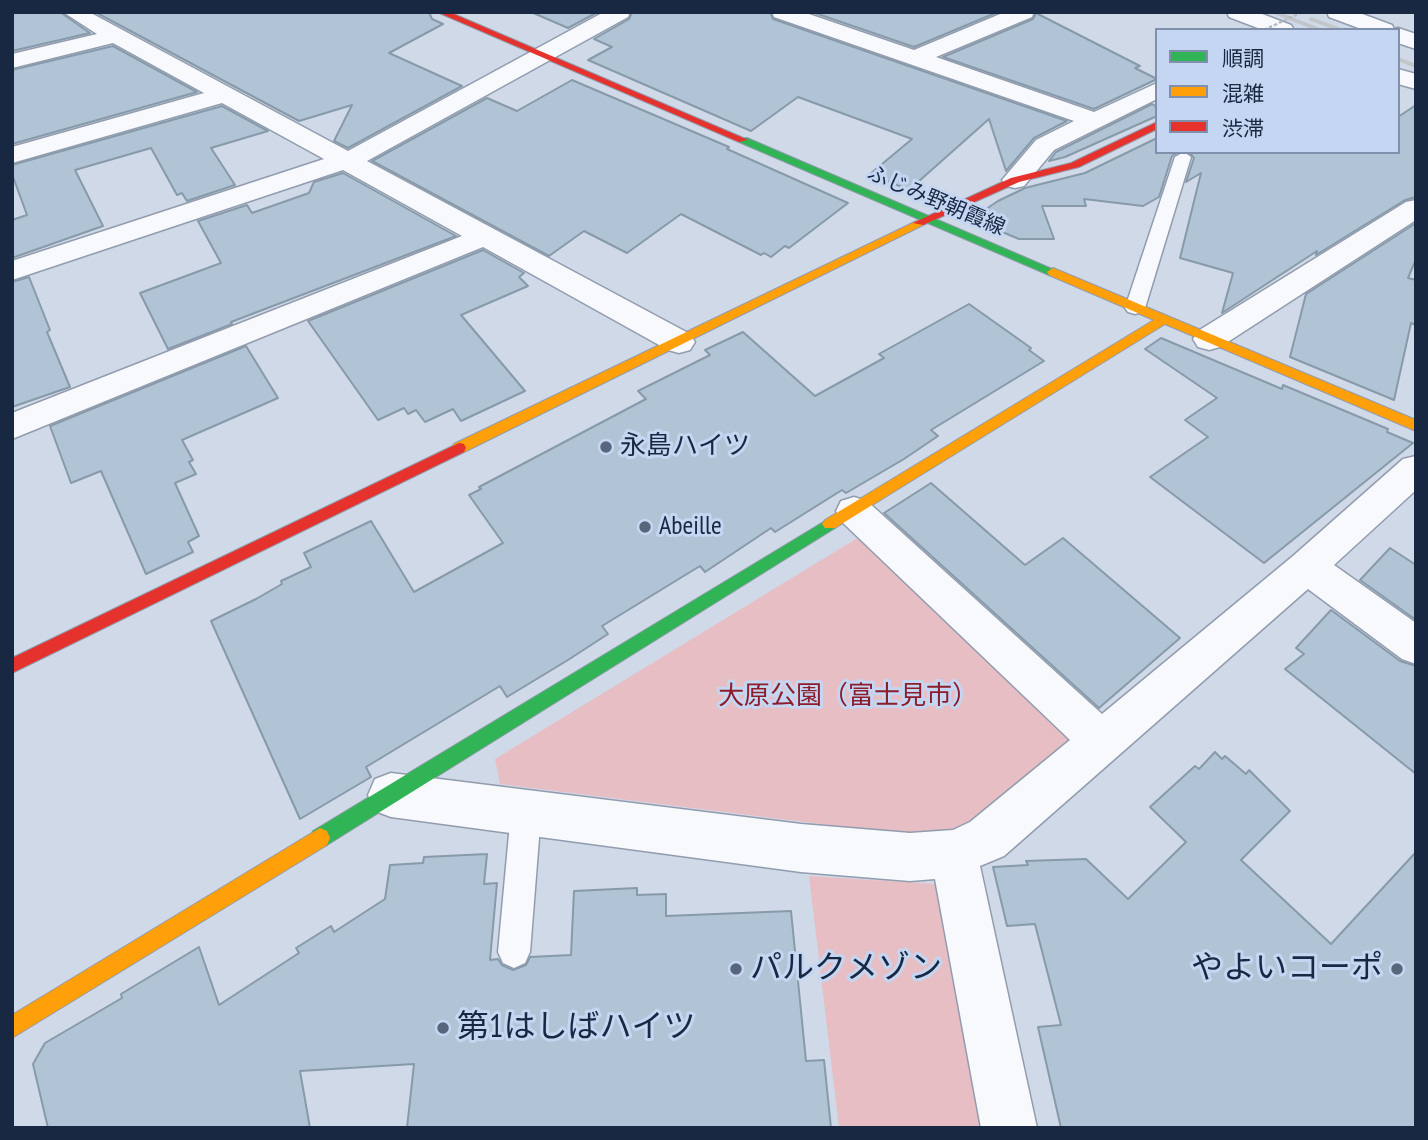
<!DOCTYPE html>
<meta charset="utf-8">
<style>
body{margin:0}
#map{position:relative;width:1428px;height:1140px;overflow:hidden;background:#d0d9e8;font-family:"PT Sans Narrow","Noto Sans JP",sans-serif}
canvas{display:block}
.frame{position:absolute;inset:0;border:14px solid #182842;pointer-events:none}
.legend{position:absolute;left:1155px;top:28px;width:245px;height:126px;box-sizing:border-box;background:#c5d6f2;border:2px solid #8090ac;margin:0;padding:9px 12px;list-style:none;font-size:21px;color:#182842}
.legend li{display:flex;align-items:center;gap:14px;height:35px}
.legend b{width:35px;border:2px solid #8090ac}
</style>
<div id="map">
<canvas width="1428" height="1140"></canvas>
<div class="frame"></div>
<ul class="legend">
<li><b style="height:9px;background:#30b455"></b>順調</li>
<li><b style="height:9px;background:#ff9f0a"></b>混雑</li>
<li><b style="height:9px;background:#e5322d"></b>渋滞</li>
</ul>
</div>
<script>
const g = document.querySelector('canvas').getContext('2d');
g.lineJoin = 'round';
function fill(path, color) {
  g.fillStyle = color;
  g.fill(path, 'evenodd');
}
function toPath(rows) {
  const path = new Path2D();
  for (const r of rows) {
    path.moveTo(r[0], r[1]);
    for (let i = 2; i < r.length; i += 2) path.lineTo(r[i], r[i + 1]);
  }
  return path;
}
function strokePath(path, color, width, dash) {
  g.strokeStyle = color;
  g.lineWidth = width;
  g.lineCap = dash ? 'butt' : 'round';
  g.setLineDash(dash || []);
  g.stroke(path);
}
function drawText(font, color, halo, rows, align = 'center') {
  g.font = font + ' "PT Sans Narrow","Noto Sans JP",sans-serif';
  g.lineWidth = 6;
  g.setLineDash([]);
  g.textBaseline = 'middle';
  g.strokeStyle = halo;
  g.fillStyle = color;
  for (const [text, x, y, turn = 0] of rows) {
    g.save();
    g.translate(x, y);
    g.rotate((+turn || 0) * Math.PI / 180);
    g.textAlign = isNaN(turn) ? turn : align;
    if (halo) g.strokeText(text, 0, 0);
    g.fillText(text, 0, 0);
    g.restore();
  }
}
const green = toPath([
 [864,534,1083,736,973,824,957,830,901,834,500,784,495,759],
 [809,876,937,884,981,1128,839,1128]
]);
const building = toPath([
 [12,12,60,12,90,33,12,51,12,12],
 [95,12,429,12,432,19,443,24,389,53,462,86,348,148,334,141,352,105,299,121,95,12],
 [531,12,598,12,568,28,531,12],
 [632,12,770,12,773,19,1067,121,1034,138,1006,171,989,119,909,190,870,174,912,139,798,97,751,131,588,60,612,47,594,39,629,19,632,12],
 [812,12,998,12,914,47,812,12],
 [1036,13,1140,66,1135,68,1157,79,1094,109,943,57,1033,19,1036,13],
 [113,46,197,92,12,144,12,70,113,46],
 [572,80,729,147,727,149,848,203,789,248,785,246,771,257,764,253,761,255,681,214,627,253,584,231,549,256,372,161,487,98,517,111,572,80],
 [1152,104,1157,107,1157,116,1065,157,1049,161,1056,152,1152,104],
 [1416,105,1416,197,1405,200,1316,255,1317,251,1222,313,1233,273,1180,258,1201,173,1186,182,1194,158,1189,152,1398,152,1398,117,1416,105],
 [222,106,268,131,211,148,235,185,187,201,182,193,177,195,151,148,75,170,103,226,12,258,12,220,27,215,12,174,12,165,222,106],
 [1157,138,1157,152,1178,152,1172,156,1159,197,1143,206,1084,199,1086,206,1042,206,1054,239,1019,239,971,219,998,201,1025,188,1085,173,1157,138],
 [343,173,456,236,231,322,232,324,168,349,140,293,221,263,198,221,247,205,252,213,309,193,314,182,343,173],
 [1416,223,1416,259,1408,278,1416,280,1416,325,1411,323,1394,400,1290,357,1306,294,1416,223],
 [483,250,524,273,519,277,528,286,461,315,525,391,461,421,453,409,425,422,416,410,408,414,404,408,378,420,308,321,483,250],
 [29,277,50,330,47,332,70,387,12,407,12,282,29,277],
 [969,304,1031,348,1029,350,1044,361,931,430,938,436,904,459,846,493,842,490,775,532,771,528,705,572,700,566,602,626,608,634,568,660,507,697,500,686,366,767,371,777,300,819,211,621,256,599,282,584,281,581,311,567,304,553,371,521,414,592,503,543,469,495,481,489,479,487,646,399,638,391,710,355,705,350,743,332,815,396,884,358,879,354,969,304],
 [1161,338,1282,389,1283,385,1388,429,1387,432,1413,443,1264,563,1150,477,1208,437,1185,420,1217,398,1145,349,1161,338],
 [246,346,278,398,182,440,193,460,189,462,196,474,175,483,199,536,188,542,193,552,146,574,101,471,71,483,50,426,246,346],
 [931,483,1025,565,1063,538,1180,638,1099,708,884,513,931,483],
 [1390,548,1416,565,1416,620,1360,580,1390,548],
 [1331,610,1400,661,1416,666,1416,774,1285,669,1304,654,1296,648,1331,610],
 [1215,752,1222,759,1225,756,1246,774,1249,770,1290,811,1241,860,1331,944,1416,852,1416,1128,1061,1128,1038,1027,1061,1025,1035,924,1007,926,993,867,1028,865,1026,861,1086,859,1128,899,1186,842,1150,807,1195,766,1199,769,1215,752],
 [487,854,484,884,497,883,490,960,498,959,502,965,513,970,526,965,530,957,571,955,574,891,637,888,637,895,666,894,666,916,791,911,806,1061,824,1060,831,1128,407,1128,414,1064,300,1071,310,1128,48,1128,33,1064,45,1043,122,998,121,994,199,947,219,1005,299,953,296,948,331,926,334,932,385,899,390,865,423,863,424,857,487,854]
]);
const lane = toPath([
 [1184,152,1191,157,1145,308,1142,312,1135,314,1128,312,1125,308,1175,157,1184,152],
 [526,799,536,803,541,813,530,952,525,963,514,968,503,963,498,952,511,813,516,803,526,799]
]);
const street = toPath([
 [63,12,89,12,348,151,604,12,630,12,628,17,367,161,690,334,695,342,690,350,679,353,668,350,483,247,12,439,12,413,462,236,343,170,12,280,12,261,324,159,222,103,12,163,12,147,204,93,113,43,12,68,12,54,97,34,63,12],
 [772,12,803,12,914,50,1005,12,1034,12,1032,17,936,57,1094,112,1157,83,1157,99,1054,150,1024,186,1015,188,1006,186,1002,180,1036,140,1074,121,774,17,772,12],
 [1227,12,1257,12,1291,25,1294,30,1263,30,1229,17,1227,12],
 [1327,12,1357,12,1392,25,1394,29,1398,28,1416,34,1416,49,1398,43,1398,30,1364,30,1329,17,1327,12],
 [1398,69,1416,74,1416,89,1398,84,1398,69],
 [1416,200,1416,220,1220,347,1209,350,1198,347,1193,339,1198,331,1406,202,1416,200],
 [1416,456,1416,490,1334,565,1416,623,1416,664,1402,659,1308,589,1004,856,980,866,1037,1128,981,1128,935,879,910,881,801,872,391,817,375,811,368,795,375,779,391,773,801,824,910,833,953,830,970,822,1070,740,841,521,836,511,841,501,854,497,867,501,1102,714,1293,556,1403,459,1416,456]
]);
const fast = toPath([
 [739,138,747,138,1059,272,1053,276,1049,275,739,142,739,138],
 [830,518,835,520,838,524,835,528,327,845,320,848,313,845,310,838,313,831,830,518]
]);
const slow = toPath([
 [919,220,925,223,923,225,464,452,454,452,452,448,454,444,919,220],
 [1053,268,1416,420,1416,431,1165,324,835,528,825,528,822,524,825,520,1154,320,1049,275,1047,272,1053,268],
 [320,828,327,831,330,838,327,845,12,1038,12,1015,320,828]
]);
const jam = toPath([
 [437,12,449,12,748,140,739,142,437,12],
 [1157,122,1157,129,1079,167,1019,182,923,225,913,223,1011,178,1071,163,1157,122],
 [459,443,464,444,466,448,464,452,12,673,12,658,459,443]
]);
const rail = toPath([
 [1274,12,1320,30],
 [1311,19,1341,30],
 [1398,59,1416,66]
]);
const pathBridge = toPath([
 [1264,30,1302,12]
]);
const markers = [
 [606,447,7,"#58667c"],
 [645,527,7,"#58667c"],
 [736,969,7,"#58667c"],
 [1397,969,7,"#58667c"],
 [443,1028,7,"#58667c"]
];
const farStreetnames = [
 ["ふじみ野朝霞線",936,201,23]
];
const poiNames = [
 ["永島ハイツ",620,447],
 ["Abeille",659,527]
];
const parkNames = [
 ["大原公園（富士見市）",848,697]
];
const nearPoinames = [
 ["パルクメゾン",750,969],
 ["やよいコーポ",1383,969,"right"],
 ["第1はしばハイツ",457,1028]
];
fill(green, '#e8bec5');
fill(building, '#b1c4d5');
strokePath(building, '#879aaa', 2);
strokePath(lane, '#919cae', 3);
strokePath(street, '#919cae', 3);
strokePath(fast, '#919cae', 2);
strokePath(slow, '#919cae', 2);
strokePath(jam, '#919cae', 2);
fill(lane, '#f8f9fc');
fill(street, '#f8f9fc');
fill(fast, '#30b455');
fill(slow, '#ff9f0a');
fill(jam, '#e5322d');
strokePath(rail, '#c2c5ca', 3.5);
strokePath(pathBridge, '#b7bcc4', 2.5, [3.5, 2]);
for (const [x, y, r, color] of markers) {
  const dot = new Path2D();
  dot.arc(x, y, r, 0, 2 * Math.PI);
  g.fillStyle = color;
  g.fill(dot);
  strokePath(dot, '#c5d6f2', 2.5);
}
drawText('21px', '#182842', '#c5d6f2', farStreetnames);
drawText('26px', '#182842', '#c5d6f2', poiNames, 'left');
drawText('26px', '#8d1d2b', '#c5d6f2', parkNames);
drawText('32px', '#182842', '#c5d6f2', nearPoinames, 'left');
</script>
